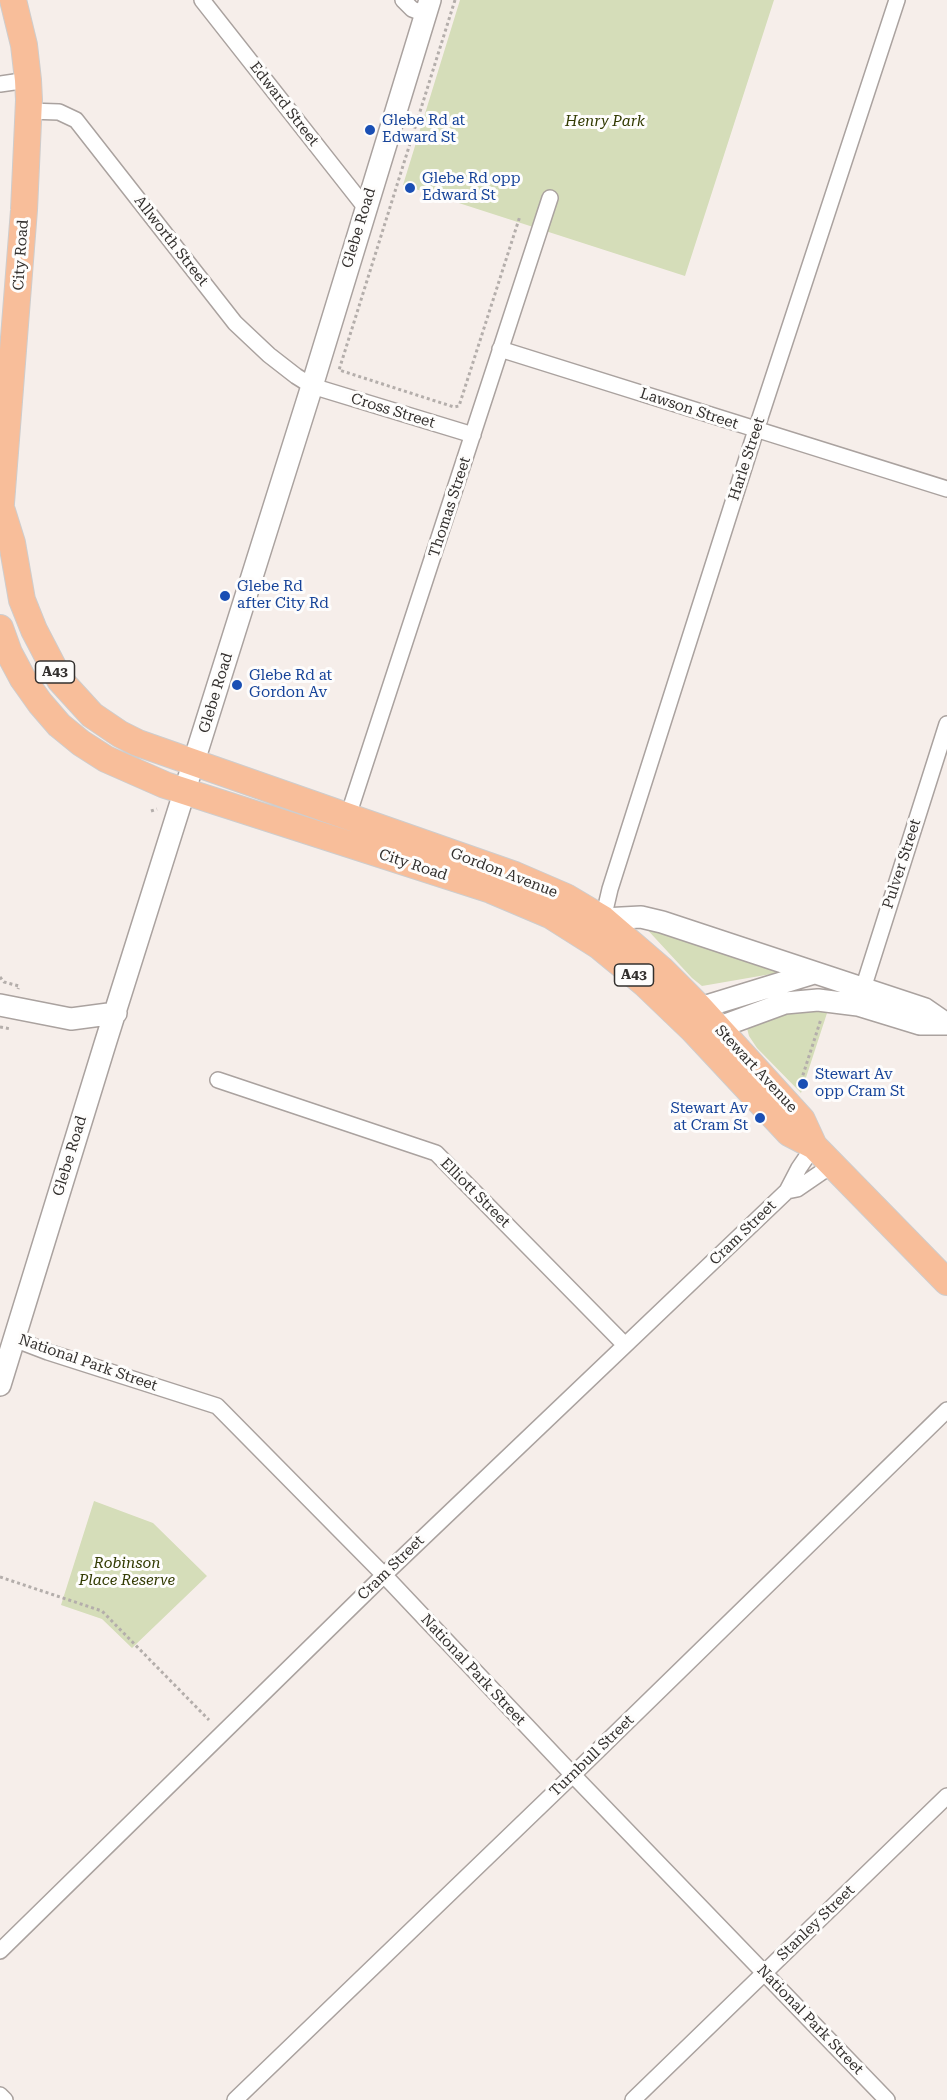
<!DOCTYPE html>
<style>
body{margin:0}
canvas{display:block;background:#f6eeea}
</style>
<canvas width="947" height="2100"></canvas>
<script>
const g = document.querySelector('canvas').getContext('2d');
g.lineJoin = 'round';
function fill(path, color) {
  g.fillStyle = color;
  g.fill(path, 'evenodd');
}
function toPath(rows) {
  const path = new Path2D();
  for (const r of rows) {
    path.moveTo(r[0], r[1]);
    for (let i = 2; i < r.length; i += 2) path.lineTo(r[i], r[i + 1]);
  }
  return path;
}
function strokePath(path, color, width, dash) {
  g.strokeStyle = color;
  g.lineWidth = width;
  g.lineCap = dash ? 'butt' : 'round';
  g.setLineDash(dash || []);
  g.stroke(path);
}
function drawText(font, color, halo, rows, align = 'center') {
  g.font = font + ' "Roboto Serif",serif';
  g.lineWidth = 6;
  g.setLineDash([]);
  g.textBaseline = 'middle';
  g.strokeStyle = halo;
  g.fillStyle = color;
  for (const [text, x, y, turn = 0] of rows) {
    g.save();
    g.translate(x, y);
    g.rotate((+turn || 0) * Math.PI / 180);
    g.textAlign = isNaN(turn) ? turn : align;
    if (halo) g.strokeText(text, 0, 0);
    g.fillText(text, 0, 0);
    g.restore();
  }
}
const green = toPath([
 [460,0,774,0,685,276,403,185],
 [643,925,780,971,777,973,702,986,692,978],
 [781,1010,828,1010,801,1093,757,1048,749,1036,747,1028],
 [94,1501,153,1523,207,1576,132,1648,102,1619,61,1605]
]);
const path = toPath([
 [455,0,339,370,454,407,459,406,520,216],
 [151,811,157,809],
 [0,977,4,982,19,986,18,989],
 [0,1027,11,1029],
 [801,1081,821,1019],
 [0,1577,102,1611,209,1720]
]);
const street = toPath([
 [202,0,365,207],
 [403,0,412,9,425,14],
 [0,84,28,80],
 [28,111,59,112,76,120,235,323,269,355,296,376,312,386,473,435],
 [500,349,947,489],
 [348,816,550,198],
 [603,919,610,889,756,430,897,0],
 [860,998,947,724],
 [218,1080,436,1153,625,1345],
 [787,1191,797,1189,832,1165],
 [14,1339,48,1352,217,1406,384,1575,573,1775,887,2100],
 [0,1951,384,1575,787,1191,799,1168,814,1146],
 [0,2095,5,2100],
 [235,2100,584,1764,947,1410],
 [633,2100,947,1796]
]);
const secondary = toPath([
 [603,919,641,917,662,922,925,1009,945,1023],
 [814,973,700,1008,693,1030,717,1028,785,1003,818,1000,858,1005,920,1024,947,1024],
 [0,1005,71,1019,116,1013],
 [0,1385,105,1044,312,386,430,0]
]);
const highway = toPath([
 [2,511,12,543,22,600,34,630,60,680,92,715,120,734,138,743,515,875,566,897,603,919,661,969,700,1008,802,1120,814,1146,947,1282],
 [0,516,24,210,29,100,28,80,24,45,13,0],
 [0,628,9,653,23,679,40,703,59,725,81,743,106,759,165,785,491,890,550,915,599,946,645,984,693,1030,789,1133,814,1146]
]);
const markers = [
 [370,130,6,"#1a4fb4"],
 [410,188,6,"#1a4fb4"],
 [225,596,6,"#1a4fb4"],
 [237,685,6,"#1a4fb4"],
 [803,1084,6,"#1a4fb4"],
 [760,1118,6,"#1a4fb4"]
];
const shields = [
 [55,672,39],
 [634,975,39]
];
const shieldNames = [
 ["A43",55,672],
 ["A43",634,975]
];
const streetNames = [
 ["Edward Street",284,104,52],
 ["Glebe Road",359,228,-73],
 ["Allworth Street",171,241,52],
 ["City Road",21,255,-86],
 ["Lawson Street",689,409,18],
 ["Cross Street",393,411,17],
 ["Harle Street",747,459,-72],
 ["Thomas Street",450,507,-72],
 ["Glebe Road",216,693,-73],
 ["Pulver Street",902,864,-72],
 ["City Road",413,865,18],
 ["Gordon Avenue",504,873,21],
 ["Stewart Avenue",756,1069,47],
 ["Glebe Road",70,1156,-73],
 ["Elliott Street",475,1193,45],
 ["Cram Street",743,1233,-44],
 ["National Park Street",88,1363,19],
 ["Cram Street",391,1568,-44],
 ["National Park Street",473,1670,47],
 ["Turnbull Street",592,1756,-44],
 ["Stanley Street",816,1923,-44],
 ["National Park Street",810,2020,46]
];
const transitNames = [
 ["Glebe Rd at",382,121],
 ["Edward St",382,138],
 ["Glebe Rd opp",422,179],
 ["Edward St",422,196],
 ["Glebe Rd",237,587],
 ["after City Rd",237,604],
 ["Glebe Rd at",249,676],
 ["Gordon Av",249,693],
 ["Stewart Av",815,1075],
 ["opp Cram St",815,1092],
 ["Stewart Av",748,1109,"right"],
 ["at Cram St",748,1126,"right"]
];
const parkNames = [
 ["Henry Park",605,122],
 ["Robinson",127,1564],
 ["Place Reserve",127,1581]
];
fill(green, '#d5ddb9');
strokePath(street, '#aaa29f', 18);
strokePath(secondary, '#aaa29f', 24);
strokePath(highway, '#cecdcd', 28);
strokePath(path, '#b4aeab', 3, [3, 3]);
strokePath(street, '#fff', 15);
strokePath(secondary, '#fff', 21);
strokePath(highway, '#f8be9a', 26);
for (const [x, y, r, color] of markers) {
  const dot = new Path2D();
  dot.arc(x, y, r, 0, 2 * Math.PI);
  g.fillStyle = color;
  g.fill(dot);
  strokePath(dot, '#fefdfc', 2);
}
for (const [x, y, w] of shields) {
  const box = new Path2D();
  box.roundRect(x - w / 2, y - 11, w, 22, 4.5);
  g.fillStyle = '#fefdfc';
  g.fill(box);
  strokePath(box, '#33302e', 1.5);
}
drawText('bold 14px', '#33302e', null, shieldNames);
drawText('15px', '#33302e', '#fefdfc', streetNames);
drawText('15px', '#164399', '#fefdfc', transitNames, 'left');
drawText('italic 15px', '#323a02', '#fefdfc', parkNames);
</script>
